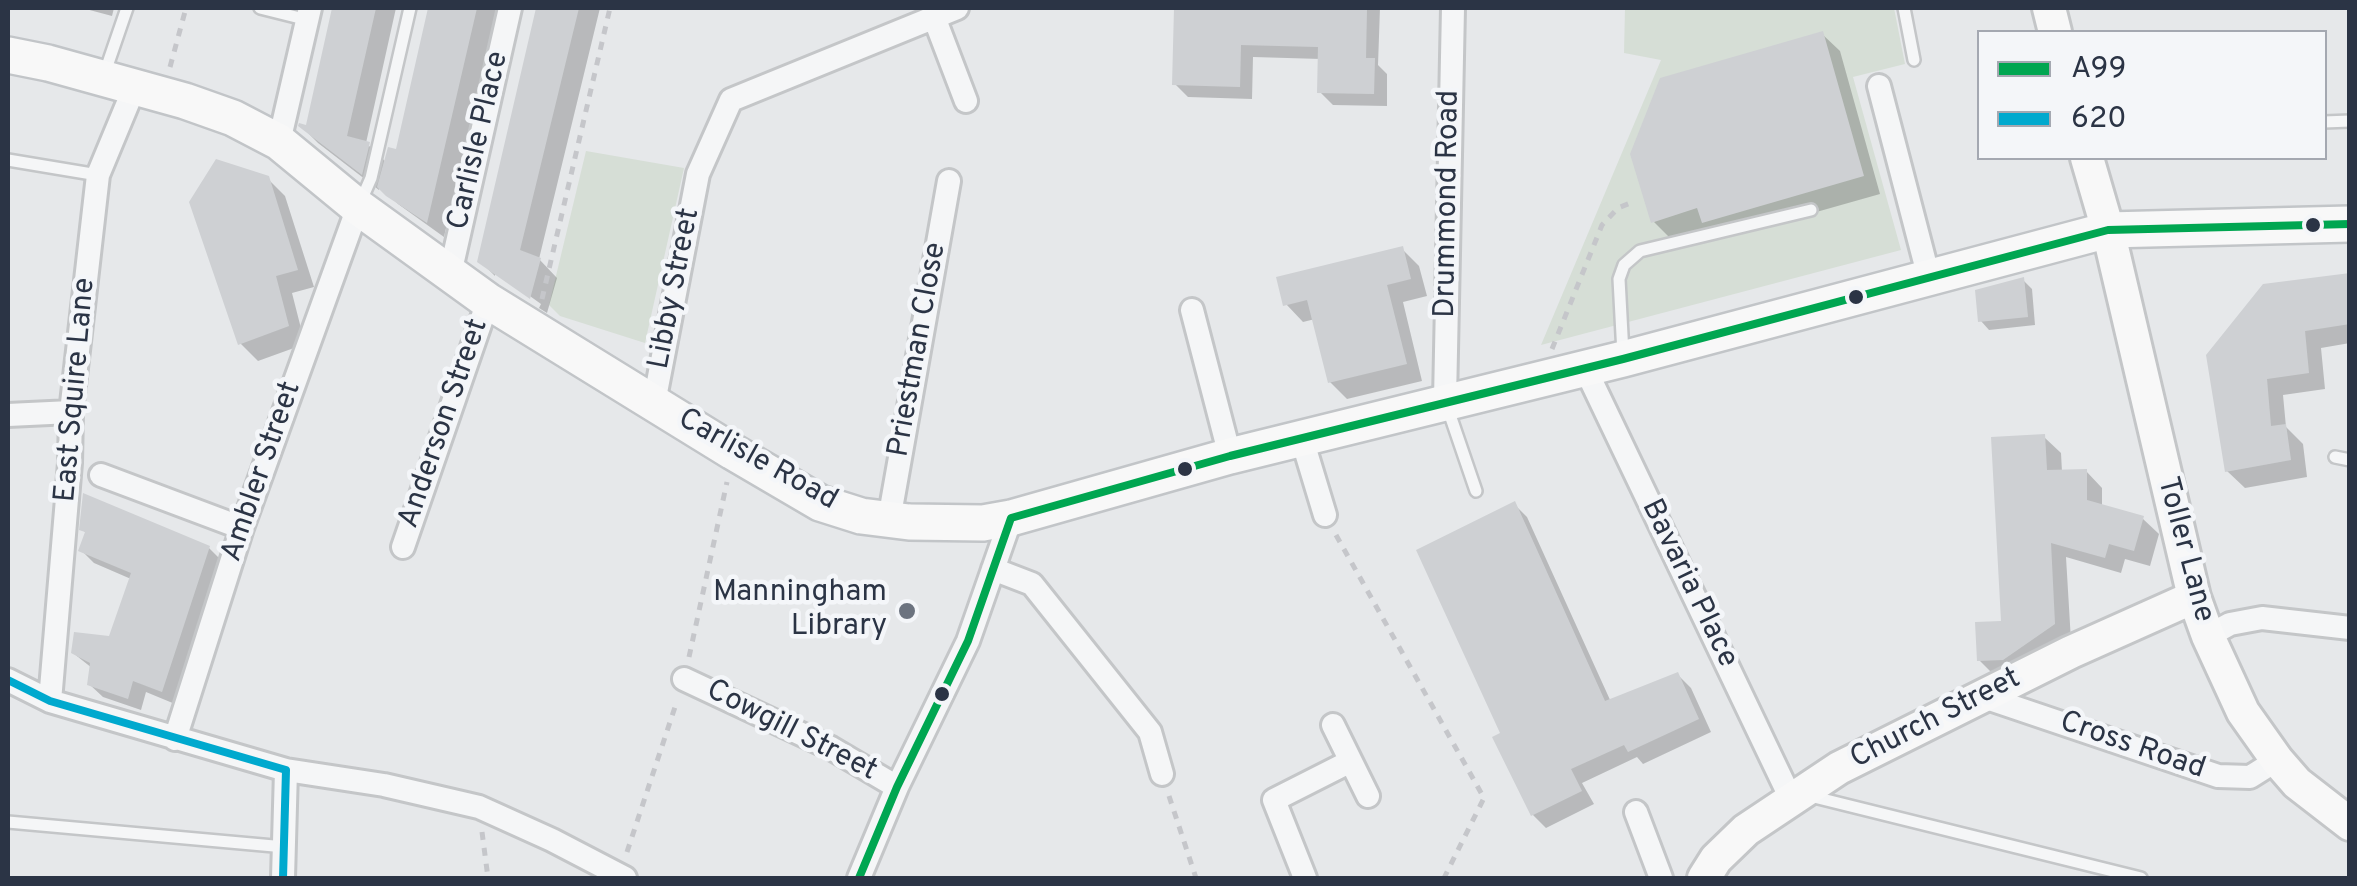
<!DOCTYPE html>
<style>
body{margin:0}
#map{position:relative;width:2357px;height:886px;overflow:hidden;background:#e6e8ea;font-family:Overpass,sans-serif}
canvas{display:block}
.frame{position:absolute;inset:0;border:10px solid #2b3445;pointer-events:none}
.legend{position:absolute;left:1977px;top:30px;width:350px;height:130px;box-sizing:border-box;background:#f4f6f9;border:2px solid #a4a8b1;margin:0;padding:12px 18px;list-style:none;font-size:30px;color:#2b3445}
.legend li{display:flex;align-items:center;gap:20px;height:50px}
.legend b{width:50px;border:2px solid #a4a8b1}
</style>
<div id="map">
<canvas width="2357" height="886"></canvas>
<div class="frame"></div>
<ul class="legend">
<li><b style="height:12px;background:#00a651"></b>A99</li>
<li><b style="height:12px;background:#00a9ce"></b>620</li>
</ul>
</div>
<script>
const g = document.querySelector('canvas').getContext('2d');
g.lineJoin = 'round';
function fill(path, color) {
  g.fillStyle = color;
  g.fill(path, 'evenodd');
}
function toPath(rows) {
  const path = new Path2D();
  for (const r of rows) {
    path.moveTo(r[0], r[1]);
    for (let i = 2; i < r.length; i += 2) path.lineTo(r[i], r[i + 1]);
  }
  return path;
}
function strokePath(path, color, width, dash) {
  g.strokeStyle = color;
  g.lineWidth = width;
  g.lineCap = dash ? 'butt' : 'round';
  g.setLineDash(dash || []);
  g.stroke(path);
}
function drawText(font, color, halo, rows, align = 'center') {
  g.font = font + ' Overpass,sans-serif';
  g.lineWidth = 9;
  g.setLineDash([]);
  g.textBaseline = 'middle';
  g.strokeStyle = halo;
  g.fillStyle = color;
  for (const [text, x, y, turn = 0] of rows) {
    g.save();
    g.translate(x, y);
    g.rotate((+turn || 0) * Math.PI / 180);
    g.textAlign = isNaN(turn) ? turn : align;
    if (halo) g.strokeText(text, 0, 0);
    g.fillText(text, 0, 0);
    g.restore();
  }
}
const green = toPath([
 [1625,8,1894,8,1905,64,1853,77,1901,250,1541,345,1661,60,1624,53],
 [586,151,684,168,645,343,560,316,549,305]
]);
const shadow = toPath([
 [82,8,114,8,112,16],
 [334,8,396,8,366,143,386,162,398,152,430,8,497,8,444,237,398,204,380,186,379,190,318,143,302,127,310,129,308,121],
 [538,8,600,8,539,259,557,278,547,313,539,308,541,304,495,271,495,276,480,261],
 [1176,8,1380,8,1378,65,1387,74,1387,106,1333,105,1320,92,1321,59,1253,57,1252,99,1188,97,1175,84],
 [1822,34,1840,51,1880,194,1721,239,1709,227,1671,239,1654,222],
 [267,178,285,196,314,287,292,293,305,344,258,361,241,344,192,202],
 [1402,249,1419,266,1427,296,1403,302,1422,381,1347,399,1330,382,1315,319,1303,322,1286,304],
 [2350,276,2350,343,2321,348,2325,389,2283,395,2286,427,2303,444,2307,477,2245,488,2227,471,2209,356],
 [2023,280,2032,289,2035,325,1989,330,1981,321],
 [2044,437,2061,453,2062,472,2086,471,2102,488,2102,506,2142,518,2159,534,2150,566,2125,559,2121,573,2066,557,2071,641,1995,676,1979,660,2003,623],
 [1514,504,1527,517,1611,702,1678,675,1691,688,1711,732,1643,764,1637,757,1582,783,1594,804,1546,828,1533,815,1503,734],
 [82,529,209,548,222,561,175,704,146,692,141,710,103,697,89,684,92,668,73,653,110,639,131,579,94,563,81,550,87,534]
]);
const building = toPath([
 [332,8,376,8,347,136,370,142,362,175,298,126,299,123,306,125],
 [428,8,477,8,427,223,386,196,377,187,388,147,396,149],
 [536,8,579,8,520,250,541,258,530,299,477,262],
 [1174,8,1367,8,1366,58,1375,58,1374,94,1317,93,1318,47,1241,45,1240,87,1172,85],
 [1823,31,1864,176,1702,223,1697,208,1651,223,1630,154,1660,78],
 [216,159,269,176,298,270,276,276,289,326,238,345,189,202],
 [1403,246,1411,279,1387,285,1407,364,1328,383,1307,300,1283,306,1276,277],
 [2350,273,2350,324,2305,331,2309,373,2267,379,2271,426,2286,424,2291,460,2225,472,2206,355,2263,284],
 [2024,277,2028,317,1978,322,1975,290],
 [2045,434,2047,470,2087,469,2087,500,2144,516,2134,551,2109,544,2105,558,2051,543,2055,624,2003,660,1977,661,1975,622,2001,621,1991,437],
 [83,493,210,546,162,692,133,681,128,699,87,685,90,663,71,653,74,632,109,636,131,573,78,551,85,532,79,530],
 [1515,501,1605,701,1678,672,1699,719,1628,752,1624,745,1571,769,1582,791,1531,816,1492,737,1500,733,1416,550]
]);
const path = toPath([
 [170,67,186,8],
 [542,299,610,8],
 [1552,349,1602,225,1618,208,1633,202],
 [1336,535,1484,798,1444,878],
 [689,657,727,482],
 [1169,796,1196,878],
 [482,832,488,878],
 [627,852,677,701]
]);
const lane = toPath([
 [260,8,308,20],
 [1904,8,1914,60],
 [104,75,127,8],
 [2324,122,2350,121],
 [8,160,98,175],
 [360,203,371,178,410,8],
 [1623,354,1619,279,1624,265,1640,251,1811,210],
 [1448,409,1476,491],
 [2335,457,2350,460],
 [1810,796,2141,878],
 [8,822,285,847]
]);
const street = toPath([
 [934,17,966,101],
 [1879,86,1929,278],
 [279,142,310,8],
 [450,274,510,8],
 [1192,310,1230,456],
 [1585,368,1791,799],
 [1445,400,1453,8],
 [654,403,698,174,731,100,957,8],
 [8,415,71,412],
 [1302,439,1325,515],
 [101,475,242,528],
 [889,520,949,181],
 [403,547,488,301],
 [993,569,1032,584,1150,732,1162,774],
 [2208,636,2230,624,2262,618,2350,628],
 [684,679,831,748,897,787],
 [8,680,50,701,286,770,384,785,479,807,552,840,625,878],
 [1984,697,2218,776,2250,777,2277,760],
 [50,701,70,463,71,412,98,175,135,86],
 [1333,725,1368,796],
 [175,739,242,528,358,207],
 [1636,812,1661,878],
 [283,878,286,770],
 [859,878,897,787,968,641,1011,518],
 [1305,878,1274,800,1349,762]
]);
const secondary = toPath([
 [2049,8,2055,32],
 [2087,158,2108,230,2194,597,2208,636,2243,712,2277,760,2297,783,2350,824],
 [1704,878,1716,859,1746,830,1839,768,2071,652,2194,597]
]);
const primary = toPath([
 [8,55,48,63,185,101,233,118,279,142,358,207,488,301,733,452,820,503,861,516,909,522,983,523,1011,518,1230,456,1623,359,2108,230,2350,224]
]);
const bus1 = toPath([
 [859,878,897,787,968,641,1011,518,1230,456,1623,359,2108,230,2350,224]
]);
const bus2 = toPath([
 [8,680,50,701,286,770,283,878]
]);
const markers = [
 [2313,225,9,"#2b3445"],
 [1856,297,9,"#2b3445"],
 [1185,469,9,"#2b3445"],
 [907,611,10,"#6c737f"],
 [942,694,9,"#2b3445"]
];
const streetNames = [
 ["Carlisle Place",480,141,-77],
 ["Drummond Road",1449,204,-89],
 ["Libby Street",676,289,-79],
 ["Priestman Close",919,350,-80],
 ["East Squire Lane",77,390,-85],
 ["Anderson Street",445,424,-71],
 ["Carlisle Road",757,461,29],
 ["Ambler Street",263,472,-71],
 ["Toller Lane",2184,550,75],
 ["Bavaria Place",1688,584,64],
 ["Church Street",1936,720,-27],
 ["Cowgill Street",791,732,27],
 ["Cross Road",2132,747,19]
];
const poiNames = [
 ["Manningham",887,594],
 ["Library",887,628]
];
fill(green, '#d6ded6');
fill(shadow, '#0003');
fill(building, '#ced0d3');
strokePath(lane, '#c4c6c8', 16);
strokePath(street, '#c4c6c8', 28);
strokePath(secondary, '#c4c6c8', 38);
strokePath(primary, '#c2c5c8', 40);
strokePath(path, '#c5c6ca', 5, [8, 8]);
strokePath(lane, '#f5f6f7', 11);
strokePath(street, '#f5f6f7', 22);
strokePath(secondary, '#f8f8f8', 32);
strokePath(primary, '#f8f8f8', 35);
strokePath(bus1, '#00a651', 8);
strokePath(bus2, '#00a9ce', 8);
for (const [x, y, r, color] of markers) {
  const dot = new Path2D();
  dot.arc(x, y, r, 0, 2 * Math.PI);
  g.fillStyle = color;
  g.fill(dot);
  strokePath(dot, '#f4f6f9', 4);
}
drawText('30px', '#2b3445', '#f4f6f9', streetNames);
drawText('30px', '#2b3445', '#f4f6f9', poiNames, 'right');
</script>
